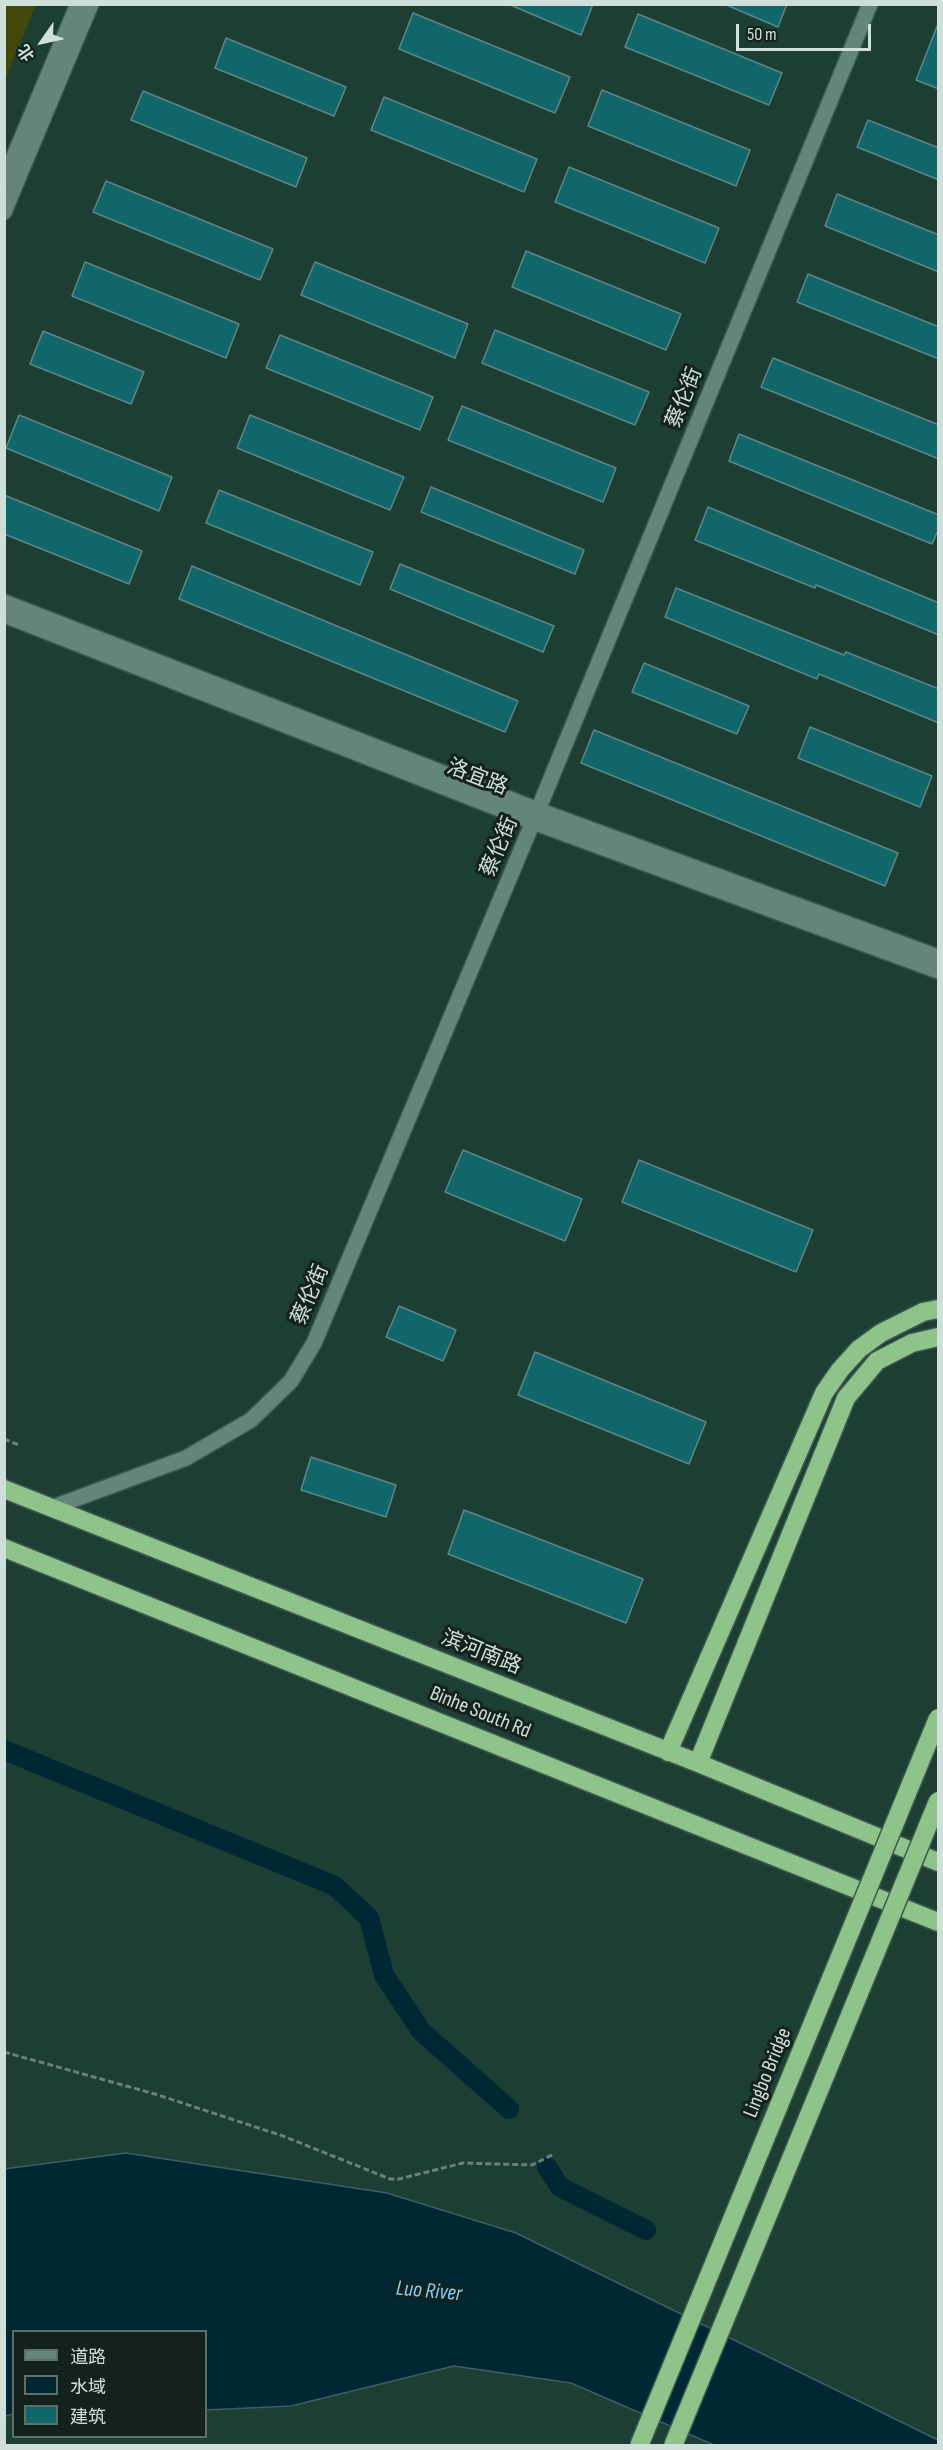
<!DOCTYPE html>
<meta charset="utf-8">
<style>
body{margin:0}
#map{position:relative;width:943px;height:2450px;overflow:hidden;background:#1c3e33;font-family:"Sofia Sans Condensed","Noto Sans SC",sans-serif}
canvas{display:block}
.frame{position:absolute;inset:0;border:6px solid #cee0d9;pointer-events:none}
.legend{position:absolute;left:12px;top:2330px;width:195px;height:108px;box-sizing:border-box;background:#13221d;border:2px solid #5e6e68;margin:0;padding:8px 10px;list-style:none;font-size:18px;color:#cee0d9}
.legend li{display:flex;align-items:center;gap:12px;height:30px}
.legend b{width:30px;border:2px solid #5e6e68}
.north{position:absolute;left:12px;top:12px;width:60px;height:60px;-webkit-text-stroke:4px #13221d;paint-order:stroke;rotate:236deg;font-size:16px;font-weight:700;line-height:24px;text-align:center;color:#cee0d9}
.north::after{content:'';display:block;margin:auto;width:21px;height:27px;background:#cee0d9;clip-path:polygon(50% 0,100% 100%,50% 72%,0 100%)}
.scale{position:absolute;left:736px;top:24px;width:135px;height:27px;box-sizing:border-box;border:3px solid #cee0d9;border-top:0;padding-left:8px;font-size:18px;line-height:21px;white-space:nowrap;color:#cee0d9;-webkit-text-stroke:4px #13221d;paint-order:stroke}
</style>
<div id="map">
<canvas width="943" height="2450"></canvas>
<div class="frame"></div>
<ul class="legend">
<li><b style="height:8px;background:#638679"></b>道路</li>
<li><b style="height:16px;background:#002734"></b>水域</li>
<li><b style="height:16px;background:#116669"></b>建筑</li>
</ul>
<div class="north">北</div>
<div class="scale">50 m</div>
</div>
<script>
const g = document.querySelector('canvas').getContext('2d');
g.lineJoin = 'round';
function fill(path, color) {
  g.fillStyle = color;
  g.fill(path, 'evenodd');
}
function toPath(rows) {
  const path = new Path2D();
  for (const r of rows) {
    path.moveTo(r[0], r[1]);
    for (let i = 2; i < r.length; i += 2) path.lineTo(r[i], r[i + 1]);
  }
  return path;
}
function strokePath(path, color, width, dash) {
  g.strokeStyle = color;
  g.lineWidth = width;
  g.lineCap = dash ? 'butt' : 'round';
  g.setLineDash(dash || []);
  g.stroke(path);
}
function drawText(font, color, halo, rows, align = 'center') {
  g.font = font + ' "Sofia Sans Condensed","Noto Sans SC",sans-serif';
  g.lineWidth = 6;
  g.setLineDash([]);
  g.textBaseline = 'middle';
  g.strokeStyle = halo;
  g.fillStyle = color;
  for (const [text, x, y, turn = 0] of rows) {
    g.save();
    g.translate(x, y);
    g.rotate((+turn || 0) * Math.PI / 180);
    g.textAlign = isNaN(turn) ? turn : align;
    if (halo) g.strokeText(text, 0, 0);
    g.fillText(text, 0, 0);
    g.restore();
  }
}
const green = toPath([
 [5,4,36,5,5,80,4,5]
]);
const water = toPath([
 [126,2153,387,2193,516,2233,938,2440,938,2445,714,2445,571,2383,454,2366,291,2406,206,2410,206,2332,14,2332,13,2414,5,2416,4,2169,126,2153]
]);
const canal = toPath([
 [4,1750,335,1886,369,1918,384,1975,421,2031,509,2109],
 [547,2167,560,2187,646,2230]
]);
const building = toPath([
 [508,4,593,4,581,35,508,4],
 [724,4,787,4,778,27,724,4],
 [413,13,570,77,555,113,399,49,413,13],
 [638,14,782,73,769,105,625,47,638,14],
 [938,24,939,25,939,89,916,80,938,24],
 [226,38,346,87,334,116,215,68,226,38],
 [602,90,750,150,736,186,588,126,602,90],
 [143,91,307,158,296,187,131,120,143,91],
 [384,97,537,159,524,192,371,130,384,97],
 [868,120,939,148,939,180,857,147,868,120],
 [569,167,719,228,705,263,555,202,569,167],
 [106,181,273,249,260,280,93,212,106,181],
 [837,194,939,235,939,272,825,226,837,194],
 [526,251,681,314,666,350,512,287,526,251],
 [85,262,239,324,226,358,72,296,85,262],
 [315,262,468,324,455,358,301,295,315,262],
 [808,274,939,327,939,359,797,302,808,274],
 [495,330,649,392,635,425,482,363,495,330],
 [43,331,144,372,131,404,30,364,43,331],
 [280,335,433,397,420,430,266,368,280,335],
 [773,358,939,425,939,459,761,387,773,358],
 [462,406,616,468,603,502,448,440,462,406],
 [19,415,172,477,159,511,6,448,19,415],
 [250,415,404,477,390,510,237,448,250,415],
 [739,434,939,515,939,528,932,544,729,461,739,434],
 [431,487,584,550,575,574,421,512,431,487],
 [219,490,373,552,360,585,206,523,219,490],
 [4,495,142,551,129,584,4,534,4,495],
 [708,507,939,603,939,635,816,585,815,588,695,540,708,507],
 [400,564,554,626,543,652,390,589,400,564],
 [192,566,518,701,505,732,179,599,192,566],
 [676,588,844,655,846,652,939,689,939,723,819,674,817,679,665,617,676,588],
 [644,663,749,706,737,734,632,692,644,663],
 [810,727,932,776,920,807,798,758,810,727],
 [594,730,898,853,885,886,581,763,594,730],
 [463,1150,582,1199,565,1241,445,1192,463,1150],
 [639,1160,813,1230,796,1272,622,1202,639,1160],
 [399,1306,456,1330,443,1361,386,1337,399,1306],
 [535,1352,706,1422,689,1464,518,1395,535,1352],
 [311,1457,396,1485,386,1517,301,1490,311,1457],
 [464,1510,643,1579,626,1623,448,1554,464,1510]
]);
const path = toPath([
 [4,1439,19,1445],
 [4,2052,155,2094,283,2136,390,2179,399,2179,463,2163,532,2165,552,2155]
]);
const street = toPath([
 [4,180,78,4],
 [4,212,91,4],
 [51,1508,186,1458,251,1420,291,1381,314,1343,538,810,870,4]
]);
const secondary = toPath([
 [4,602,538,810,938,957],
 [4,615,533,822,938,971]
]);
const highway = toPath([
 [4,1489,698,1763,938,1862],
 [4,1548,938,1922],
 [668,1752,824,1393,840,1370,859,1349,881,1333,923,1312,938,1309],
 [698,1763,846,1398,877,1361,912,1343,938,1337]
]);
const highwayBridge = toPath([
 [639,2446,938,1718],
 [673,2446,938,1801]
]);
const streetNames = [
 ["蔡伦街",685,398,-68],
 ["洛宜路",477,778,21],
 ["蔡伦街",500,847,-67],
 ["蔡伦街",311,1295,-67],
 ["滨河南路",481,1653,22],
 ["Binhe South Rd",480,1713,22],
 ["Lingbo Bridge",768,2073,-68]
];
const waterNames = [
 ["Luo River",429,2292,5]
];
fill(green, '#42470c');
fill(water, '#002734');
strokePath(water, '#3e5e66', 1.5);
strokePath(canal, '#002734', 20);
fill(building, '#116669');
strokePath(building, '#5e8687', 1.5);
strokePath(street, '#3b5950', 18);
strokePath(secondary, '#3b5950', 18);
strokePath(highway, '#3b5950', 21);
strokePath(path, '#678379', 3, [6, 3]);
strokePath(street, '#638679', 15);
strokePath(secondary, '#638679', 15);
strokePath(highway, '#8ec389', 18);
strokePath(highwayBridge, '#3b5950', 21, []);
strokePath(highwayBridge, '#8ec389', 18);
drawText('21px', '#cee0d9', '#13221d', streetNames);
drawText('italic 22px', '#7fd0f2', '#13221d', waterNames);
</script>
